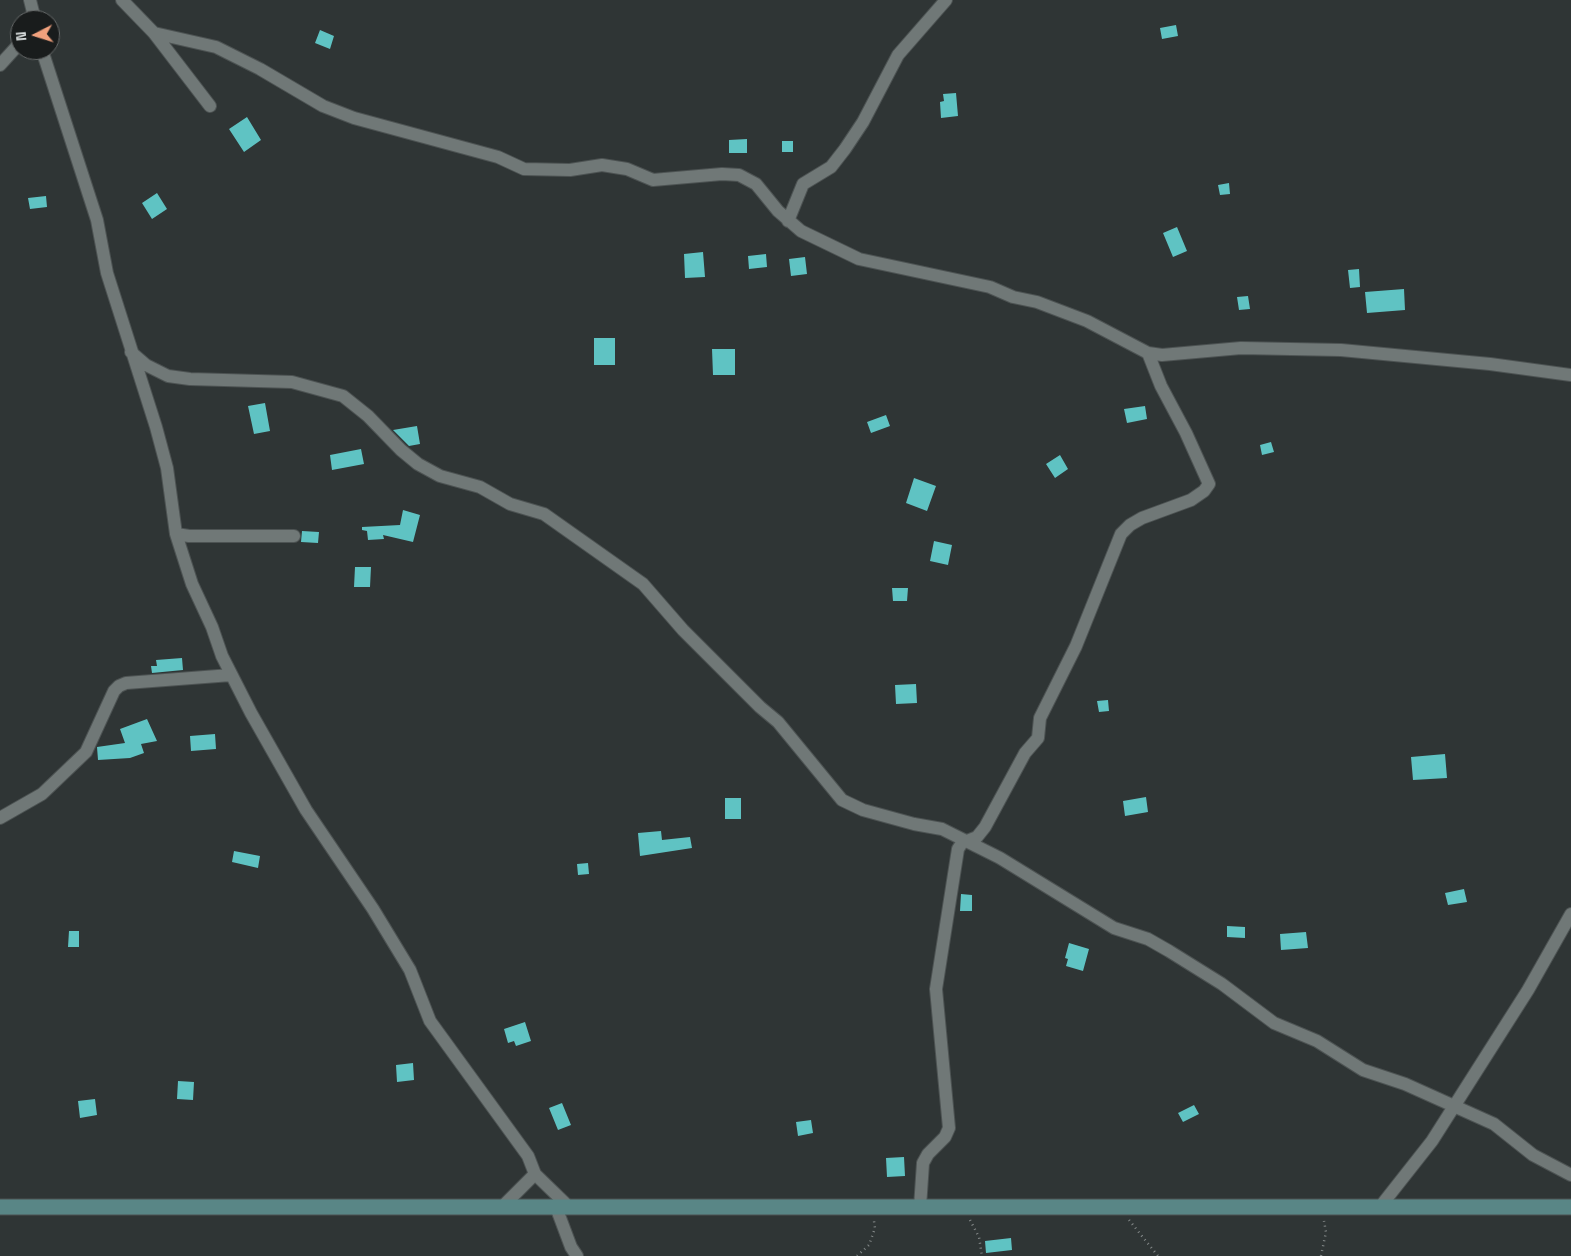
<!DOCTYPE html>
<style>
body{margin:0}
#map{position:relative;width:1571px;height:1256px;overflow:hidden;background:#2f3535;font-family:"Space Grotesk",sans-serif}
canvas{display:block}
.north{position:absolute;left:10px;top:10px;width:50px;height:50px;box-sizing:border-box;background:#191c1c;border:1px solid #666969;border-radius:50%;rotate:265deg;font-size:14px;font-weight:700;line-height:20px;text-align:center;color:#d9dddd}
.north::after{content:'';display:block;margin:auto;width:18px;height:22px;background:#f1a17d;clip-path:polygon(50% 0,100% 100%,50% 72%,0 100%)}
</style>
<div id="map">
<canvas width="1571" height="1256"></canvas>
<div class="north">N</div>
</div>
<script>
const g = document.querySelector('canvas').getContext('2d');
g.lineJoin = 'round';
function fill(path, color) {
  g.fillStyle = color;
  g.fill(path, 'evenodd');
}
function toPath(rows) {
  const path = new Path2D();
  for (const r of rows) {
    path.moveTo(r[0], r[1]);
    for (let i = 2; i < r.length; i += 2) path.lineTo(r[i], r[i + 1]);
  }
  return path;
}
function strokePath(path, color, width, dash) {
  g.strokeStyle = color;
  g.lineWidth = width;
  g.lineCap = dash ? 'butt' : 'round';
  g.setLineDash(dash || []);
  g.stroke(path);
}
const building = toPath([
 [1176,25,1178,36,1162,39,1160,28],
 [320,30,334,36,330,49,315,43],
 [956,93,958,116,941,118,940,102,944,101,943,94],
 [247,117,261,140,244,152,229,129],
 [747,139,747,153,729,153,729,140],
 [782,141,793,141,793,152,782,152],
 [1229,183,1230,194,1220,195,1218,185],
 [157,193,167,209,152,219,142,203],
 [46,196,47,207,30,209,28,198],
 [1177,227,1187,251,1173,257,1163,233],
 [703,252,705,277,685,278,684,254],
 [766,254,767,267,749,269,748,256],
 [805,257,807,274,791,276,789,259],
 [1359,269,1360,287,1350,288,1348,270],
 [1404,289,1405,310,1367,313,1365,292],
 [1248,296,1250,309,1239,310,1237,297],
 [594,338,615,338,615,365,594,365],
 [712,349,735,349,735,375,713,375],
 [265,403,270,431,254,434,248,406],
 [1145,406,1147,419,1127,423,1124,409],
 [886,415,890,426,871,433,867,422],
 [417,426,420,444,409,446,393,430],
 [1271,442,1274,452,1262,455,1260,445],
 [361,449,364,464,332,470,330,455],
 [1060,455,1068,469,1055,478,1046,464],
 [914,478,936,486,927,511,906,503],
 [403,510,420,515,413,542,383,535,384,539,368,540,367,531,362,530,362,527,400,525],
 [302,531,319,532,318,543,301,542],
 [934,541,952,545,948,565,930,561],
 [355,567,371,567,370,587,354,587],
 [892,588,908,588,907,601,893,601],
 [182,658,183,670,152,673,151,666,157,666,156,660],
 [916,684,917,703,896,704,895,685],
 [1108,700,1109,711,1099,712,1097,701],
 [147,719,157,741,141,744,144,753,130,758,98,760,97,747,125,743,120,729],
 [215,734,216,749,191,751,190,736],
 [1445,754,1447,778,1413,780,1411,757],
 [1146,797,1148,812,1125,816,1123,801],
 [725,798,741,798,741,819,725,819],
 [661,831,662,840,690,837,692,848,640,856,638,833],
 [234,851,260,856,258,868,232,862],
 [588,863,589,874,578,875,577,864],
 [1464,889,1467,902,1448,905,1445,893],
 [961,894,972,895,972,911,960,911],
 [1227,926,1245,927,1245,938,1227,937],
 [69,931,79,931,79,947,68,947],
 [1306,932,1308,948,1281,950,1280,934],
 [1069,943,1089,949,1083,971,1066,966,1068,959,1065,958],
 [525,1022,531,1041,516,1046,514,1041,508,1043,504,1029],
 [413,1063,414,1080,397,1082,396,1065],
 [178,1081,194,1082,193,1100,177,1099],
 [95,1099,97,1115,80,1118,78,1101],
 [562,1103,571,1125,558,1130,549,1108],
 [1194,1105,1199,1114,1183,1122,1178,1113],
 [811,1120,813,1133,798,1136,796,1122],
 [904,1157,905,1176,887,1177,886,1158],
 [1011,1238,1012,1250,986,1253,985,1241]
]);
const path = toPath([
 [970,1220,979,1237,982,1256],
 [1129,1220,1158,1256],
 [857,1256,869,1245,875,1228,874,1221],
 [1321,1256,1326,1232,1324,1221]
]);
const street = toPath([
 [30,0,35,20],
 [122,0,154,33,216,47,260,69,323,106,354,118,498,157,524,169,570,170,602,165,627,169,653,180,722,174,739,175,756,184,778,211,801,231,859,259,990,287,1013,297,1037,302,1087,321,1148,353,1162,355,1241,348,1341,350,1490,364,1571,375],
 [154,33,210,106],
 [42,50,97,220,107,273,156,427,167,468,176,534,192,584,212,627,222,656,251,713,306,810,373,909,410,970,430,1021,528,1156,535,1174,569,1207],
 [0,65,20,43],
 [788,221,803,184,831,167,845,149,863,122,898,55,946,0],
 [131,352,146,365,168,376,190,379,292,382,343,396,368,416,401,450,418,464,440,476,480,487,510,504,544,514,643,584,683,630,760,707,778,722,842,800,863,810,914,824,942,829,1000,858,1114,928,1148,939,1169,951,1222,984,1274,1023,1317,1041,1363,1070,1405,1084,1494,1124,1533,1155,1571,1175],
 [176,534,189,536,294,536],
 [0,818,42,794,86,752,114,691,119,686,126,683,231,675],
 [502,1207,535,1174],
 [556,1207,571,1247,577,1256],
 [920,1207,923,1163,928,1154,945,1137,949,1128,936,989,958,849,962,843,977,837,985,827,1025,753,1038,738,1040,718,1076,646,1121,534,1130,525,1142,518,1191,500,1204,491,1209,484,1186,433,1161,386,1148,353],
 [1380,1207,1432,1141,1528,990,1571,914]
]);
const secondary = toPath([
 [0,1207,1571,1207]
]);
fill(building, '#5fc3c3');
strokePath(street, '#4d5353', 14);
strokePath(secondary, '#4d5353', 17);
strokePath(path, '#838888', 2.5, [1, 4]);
strokePath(street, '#707877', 12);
strokePath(secondary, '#598686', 15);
</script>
